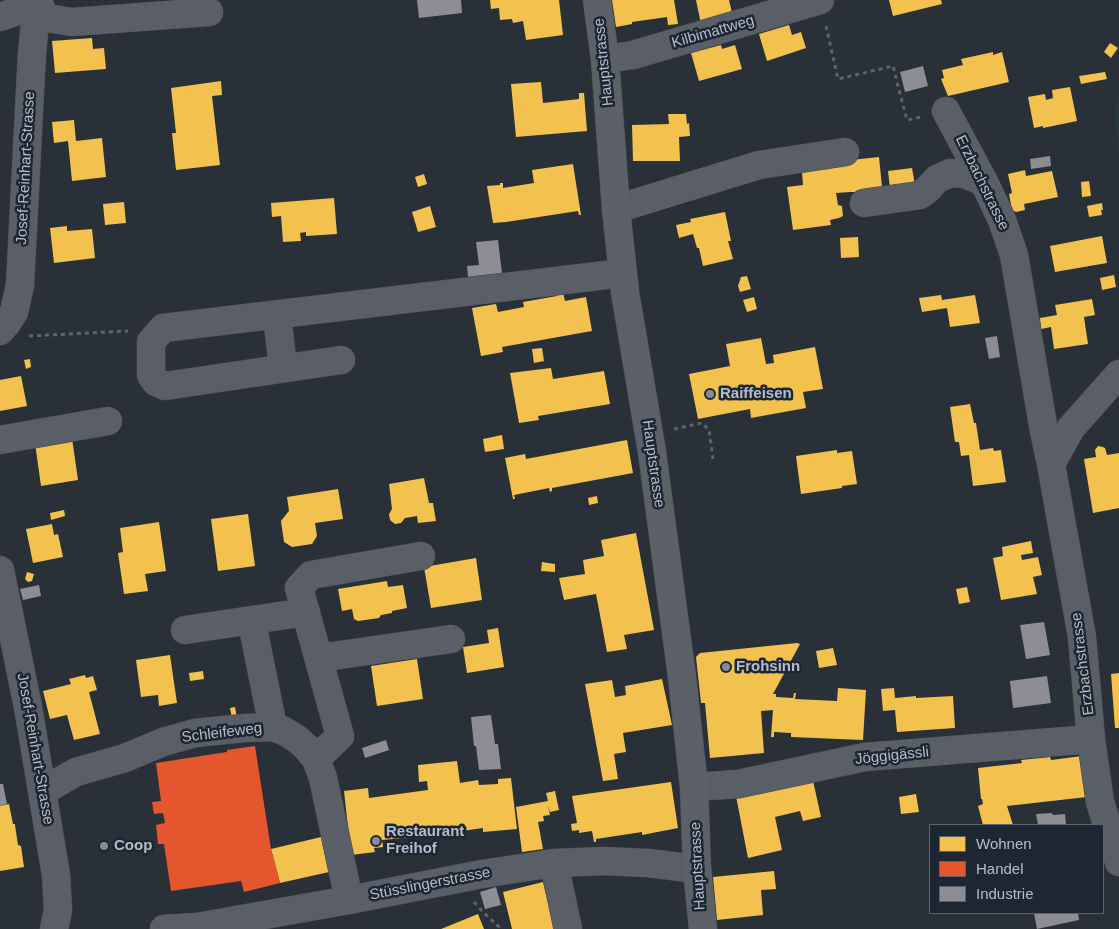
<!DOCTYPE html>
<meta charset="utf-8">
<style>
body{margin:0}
#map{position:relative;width:1119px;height:929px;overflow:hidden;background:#2a3038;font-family:Helvetica,sans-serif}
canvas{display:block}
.legend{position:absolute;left:929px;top:824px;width:175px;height:90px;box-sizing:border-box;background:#1d2633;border:1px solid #59626f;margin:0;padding:6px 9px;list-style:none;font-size:15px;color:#b4bcc9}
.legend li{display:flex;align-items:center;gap:10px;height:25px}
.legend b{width:25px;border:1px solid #59626f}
</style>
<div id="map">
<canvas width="1119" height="929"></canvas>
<ul class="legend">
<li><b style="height:14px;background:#f2c14e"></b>Wohnen</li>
<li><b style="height:14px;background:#e4572e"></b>Handel</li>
<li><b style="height:14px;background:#8d8d92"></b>Industrie</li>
</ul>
</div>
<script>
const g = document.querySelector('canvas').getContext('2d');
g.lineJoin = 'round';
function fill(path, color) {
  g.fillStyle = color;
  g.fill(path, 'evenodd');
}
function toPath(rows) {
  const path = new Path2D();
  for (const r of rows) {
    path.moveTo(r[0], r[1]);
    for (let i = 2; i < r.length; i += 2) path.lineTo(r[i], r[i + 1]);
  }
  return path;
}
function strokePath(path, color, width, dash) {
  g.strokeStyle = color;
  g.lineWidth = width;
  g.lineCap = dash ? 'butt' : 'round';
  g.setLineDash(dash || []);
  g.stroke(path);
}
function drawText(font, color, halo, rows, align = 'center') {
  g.font = font + ' Helvetica,sans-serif';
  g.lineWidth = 5;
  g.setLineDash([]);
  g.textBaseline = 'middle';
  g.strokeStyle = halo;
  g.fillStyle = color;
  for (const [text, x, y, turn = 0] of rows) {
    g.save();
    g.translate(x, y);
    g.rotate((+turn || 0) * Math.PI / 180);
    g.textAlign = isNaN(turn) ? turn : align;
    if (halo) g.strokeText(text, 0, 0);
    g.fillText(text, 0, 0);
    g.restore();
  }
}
const green = toPath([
 [1119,95,1119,161,1115,111]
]);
const homes = toPath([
 [490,0,559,0,563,35,526,40,523,21,513,23,512,19,500,20,499,8,491,9],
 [612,0,674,0,678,24,668,25,667,17,632,22,632,24,616,27],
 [696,0,729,0,733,17,701,24],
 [889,0,941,0,942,4,893,16],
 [789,25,792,35,801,32,806,48,767,61,759,34],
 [92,38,93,49,104,48,106,69,55,73,52,41],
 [1110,43,1118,48,1111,58,1104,52],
 [721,45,722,49,735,45,742,69,699,81,691,53],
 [993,52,993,55,1002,52,1009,82,948,96,941,79,944,78,942,70,963,65,961,59],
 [1105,72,1107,79,1081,84,1079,76],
 [221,81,222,95,212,96,220,165,176,170,172,133,176,133,171,88],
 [541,82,543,103,579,99,579,93,584,93,587,131,516,137,511,84],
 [1070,87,1077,121,1043,128,1043,126,1034,128,1028,97,1045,94,1046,100,1053,98,1052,90],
 [668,114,686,114,687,124,689,123,690,136,679,137,680,161,633,161,632,125,669,124],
 [74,120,76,141,102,138,106,177,72,181,68,141,54,143,52,122],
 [879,157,882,187,859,192,850,192,836,193,838,205,842,206,843,216,839,218,830,220,831,225,793,230,787,187,803,185,802,172,824,169,823,163],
 [573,164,581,215,579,215,578,211,506,222,493,223,487,186,500,185,500,183,503,183,503,188,534,183,532,170],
 [912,168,915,185,890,188,888,171],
 [1025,170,1026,176,1052,171,1058,197,1024,204,1025,210,1016,212,1012,210,1009,194,1012,193,1008,174],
 [424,174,427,184,418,187,415,177],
 [1089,181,1091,196,1082,197,1081,182],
 [334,198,337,234,306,236,306,232,300,233,301,241,283,242,281,216,272,217,271,203],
 [124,202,126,223,105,225,103,204],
 [1102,203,1103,210,1101,210,1102,215,1089,217,1087,206],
 [430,206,436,227,418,232,412,212],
 [725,212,731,241,728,241,733,259,703,266,699,248,697,248,693,234,679,238,676,225,691,222,690,219],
 [67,226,67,231,92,229,95,258,54,263,50,228],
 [1102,236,1107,263,1055,272,1050,246],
 [858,237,859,257,841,258,840,238],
 [1114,275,1116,287,1102,290,1100,278],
 [747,276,751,289,740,292,738,286,741,277],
 [563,293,565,301,586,297,592,331,502,347,503,352,481,356,472,308,496,304,498,312,524,307,523,302,557,296,556,294],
 [941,295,942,300,975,295,980,323,950,327,947,308,922,312,919,298],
 [754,297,757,309,747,312,743,300],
 [1092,299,1095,315,1084,317,1088,344,1054,349,1051,327,1041,329,1040,318,1057,315,1055,305],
 [761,338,766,364,774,363,773,355,815,347,823,389,803,392,806,408,751,418,750,409,698,419,689,374,730,366,726,344],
 [542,348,544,361,534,363,532,349],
 [30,359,31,367,26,369,24,360],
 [551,368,553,379,604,371,610,404,538,416,539,420,519,423,510,373],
 [21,376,27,406,0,411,0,380],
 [970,404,974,423,976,423,980,450,993,448,994,451,1001,450,1006,482,973,486,969,455,961,456,959,442,955,442,950,407],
 [502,435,504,449,485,452,483,439],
 [72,438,78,480,41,486,35,443],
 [627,440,633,473,552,488,552,491,550,492,549,488,514,495,515,499,513,499,505,458,525,454,526,459],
 [1098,446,1103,447,1105,448,1107,455,1119,453,1119,508,1093,513,1084,459,1096,457,1095,450],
 [837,450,837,453,852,451,857,484,842,486,842,488,801,494,796,456],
 [424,478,429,503,433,503,436,521,418,523,417,516,405,518,401,523,395,524,390,520,389,514,392,509,389,484],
 [338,489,343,519,315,523,317,536,312,544,292,547,284,542,281,521,288,512,289,511,287,497],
 [597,496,598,503,589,505,588,498],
 [64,510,65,516,51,520,50,513],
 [248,514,255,566,218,571,211,519],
 [159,522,166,571,145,574,148,591,124,594,118,553,123,552,120,528],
 [52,524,54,535,58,534,63,557,33,563,26,529],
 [636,533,654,630,624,635,627,649,607,652,596,594,564,600,559,578,585,574,583,560,604,556,601,540],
 [1031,541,1033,553,1021,555,1022,560,1038,557,1042,575,1033,577,1037,594,1001,600,993,558,1003,556,1002,547],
 [476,558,482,600,431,608,424,567],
 [542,562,555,564,555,572,541,571],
 [27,572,34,574,32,581,28,582,25,579],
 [387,581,388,587,403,585,407,608,392,611,392,613,381,615,379,618,358,621,354,619,352,609,342,611,338,589],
 [967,587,970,602,959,604,956,589],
 [498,628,504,667,467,673,463,647,489,643,487,630],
 [797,643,800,644,773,694,776,694,776,697,793,698,794,693,796,693,795,699,837,701,838,688,866,690,863,740,791,737,791,733,774,732,774,737,771,737,773,710,761,711,764,753,710,758,705,703,701,703,696,657,700,653],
 [833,648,837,665,819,668,816,651],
 [170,655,177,703,159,706,158,695,141,697,136,660],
 [417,659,423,699,377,706,371,666],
 [203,671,204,679,190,681,189,673],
 [1119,673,1119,728,1115,728,1111,674],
 [85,675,86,678,93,676,97,690,89,692,100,734,74,740,67,715,50,719,43,691,71,684,69,679],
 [662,679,672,725,623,733,626,752,614,754,618,779,603,781,585,684,612,680,615,697,626,695,625,686],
 [894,688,895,698,916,696,916,698,953,696,955,728,897,732,895,710,883,711,881,689],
 [235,707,237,718,232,718,230,708],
 [1082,756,1087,797,1007,806,1013,825,983,825,978,806,983,804,982,799,981,799,978,768,1022,763,1021,760,1050,757,1051,760],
 [457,761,460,783,478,780,479,785,498,784,498,779,511,778,517,829,483,832,483,828,448,833,448,831,435,832,434,835,382,840,383,847,374,848,375,852,351,855,344,791,368,788,369,798,428,790,427,781,419,782,418,765],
 [812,776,821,817,803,821,800,811,775,817,782,850,748,858,735,791],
 [671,782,678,828,642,835,642,832,596,839,596,842,594,842,592,831,579,833,579,830,572,831,571,824,577,823,572,796],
 [555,791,559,810,550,812,548,806,550,815,543,816,544,821,538,822,543,849,522,852,516,807,548,801,546,793],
 [916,794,919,812,901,814,899,797],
 [9,804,13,824,15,824,15,825,18,845,21,846,24,867,0,871,0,806],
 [321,837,329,872,280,883,271,849],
 [774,871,776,889,761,890,763,915,717,920,713,877],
 [543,882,555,929,512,929,503,892],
 [478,914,484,929,441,929]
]);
const shops = toPath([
 [255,746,271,849,280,883,244,892,241,881,171,891,164,844,158,844,156,825,165,823,163,813,154,814,152,802,161,801,156,763,227,752,227,750]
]);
const industry = toPath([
 [417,0,461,0,462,13,419,18],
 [923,66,928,86,905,92,900,72],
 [1050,156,1051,166,1031,169,1030,159],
 [498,240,502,273,468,277,467,266,479,265,476,242],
 [997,336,1000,357,989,359,985,338],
 [39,585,41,596,23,600,20,589],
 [1044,622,1050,655,1026,659,1020,625],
 [1047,676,1051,703,1013,708,1010,681],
 [491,715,495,744,498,744,501,769,479,770,476,746,474,746,471,717],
 [386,740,389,750,365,758,362,748],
 [0,784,3,784,7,804,0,806],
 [1052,813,1053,815,1065,814,1066,825,1038,825,1036,814],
 [496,887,501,905,485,909,480,892],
 [1034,913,1078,913,1079,920,1037,929]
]);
const path = toPath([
 [826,26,838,79,893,66,898,86,907,120,921,117],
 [29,336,128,331],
 [674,429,702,423,709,430,713,459],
 [474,902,482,911,499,927,500,929]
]);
const minor = toPath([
 [35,0,47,18,72,22,209,12],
 [0,17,37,4],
 [605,59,633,55,820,0],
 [946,111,984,182,1002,220,1014,255,1044,431,1051,464,1082,637,1091,739,1100,802,1119,862],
 [864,203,914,196,920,195,928,189,937,179,950,173,965,174,984,182],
 [616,209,759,165,845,152],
 [277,315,283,368],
 [0,331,7,323,14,312,20,285,32,53,37,4,39,0],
 [341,360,165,386,156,382,151,375,151,342,163,328,623,273],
 [0,440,108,421],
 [1051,464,1071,428,1119,374],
 [0,570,28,707,56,875,58,910,54,929],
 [185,630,306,612],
 [254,633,273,727],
 [319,658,451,639],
 [316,759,340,736,299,588,311,575,421,556],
 [694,787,738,784,865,757,1091,739],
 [43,791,76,772,125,758,163,742,195,733,245,728,273,727,284,731,297,739,306,747,316,759,323,778,349,900],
 [554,863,568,929],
 [164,929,197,927,349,900,482,874,554,863,604,861,648,863,697,869]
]);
const major = toPath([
 [597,0,605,59,616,209,625,292,652,452,682,677,694,787,697,869,703,929]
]);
const markers = [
 [710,394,5,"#848b96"],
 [726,667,5,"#848b96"],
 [376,841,5,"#848b96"],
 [104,846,5,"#848b96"]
];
const streetNames = [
 ["Kilbimattweg",713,32,-16],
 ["Hauptstrasse",604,62,-96],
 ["Josef-Reinhart-Strasse",26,168,-87],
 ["Erzbachstrasse",982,183,64],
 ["Hauptstrasse",653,464,82],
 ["Erzbachstrasse",1083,664,-97],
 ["Schleifeweg",222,733,-7],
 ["Josef-Reinhart-Strasse",35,749,80],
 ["Jöggigässli",892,756,-6],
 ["Hauptstrasse",698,866,-93],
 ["Stüsslingerstrasse",430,884,-11]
];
const poiNames = [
 ["Raiffeisen",720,394],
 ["Frohsinn",736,667],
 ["Restaurant",386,832],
 ["Freihof",386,849],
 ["Coop",114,846]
];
fill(green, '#273a3e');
fill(homes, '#f2c14e');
fill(shops, '#e4572e');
fill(industry, '#8d8d92');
strokePath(minor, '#484c53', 29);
strokePath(major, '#484c55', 29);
strokePath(path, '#5d636a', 3, [4, 4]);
strokePath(minor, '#5a5e66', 28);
strokePath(major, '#5c6168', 28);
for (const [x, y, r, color] of markers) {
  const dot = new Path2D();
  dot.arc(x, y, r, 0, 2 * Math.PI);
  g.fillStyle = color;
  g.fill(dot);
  strokePath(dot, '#1d2633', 2);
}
drawText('15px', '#b4bcc9', '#1d2633', streetNames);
drawText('bold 15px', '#b4bcc9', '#1d2633', poiNames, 'left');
</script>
